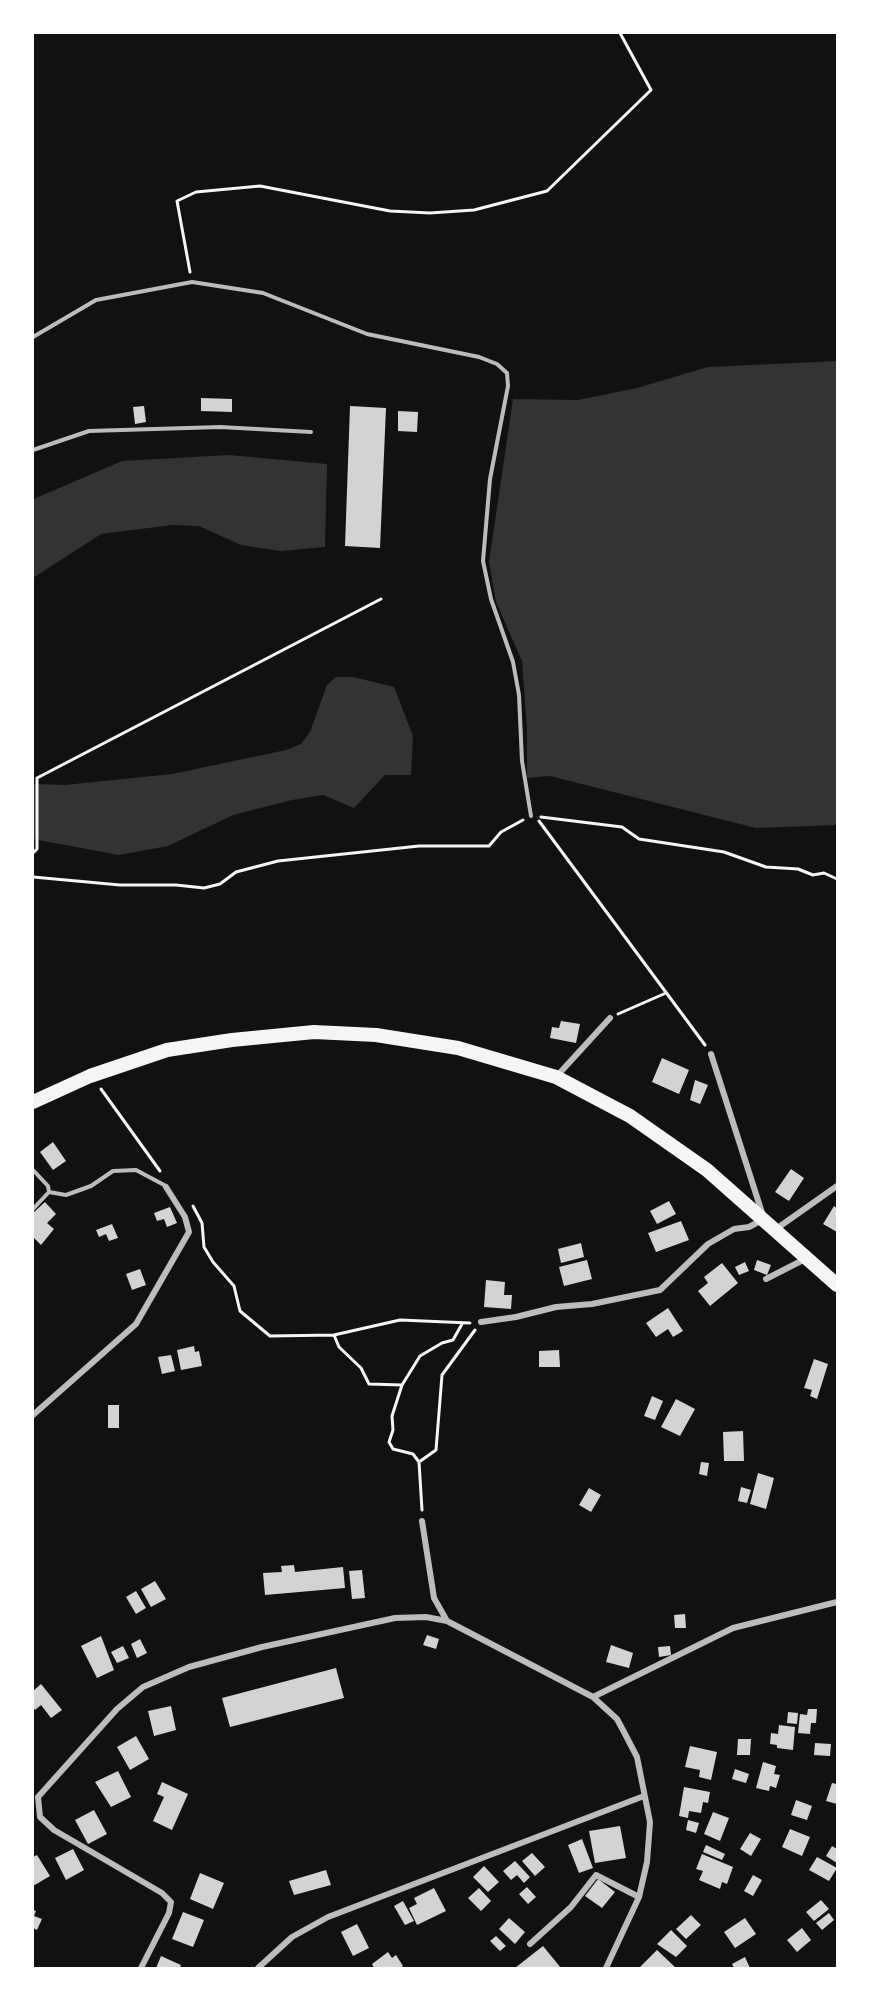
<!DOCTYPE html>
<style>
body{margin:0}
#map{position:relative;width:870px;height:2001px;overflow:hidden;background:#111;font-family:Cabin,sans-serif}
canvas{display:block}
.frame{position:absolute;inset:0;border:34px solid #fff;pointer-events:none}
</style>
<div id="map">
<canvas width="870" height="2001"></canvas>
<div class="frame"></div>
</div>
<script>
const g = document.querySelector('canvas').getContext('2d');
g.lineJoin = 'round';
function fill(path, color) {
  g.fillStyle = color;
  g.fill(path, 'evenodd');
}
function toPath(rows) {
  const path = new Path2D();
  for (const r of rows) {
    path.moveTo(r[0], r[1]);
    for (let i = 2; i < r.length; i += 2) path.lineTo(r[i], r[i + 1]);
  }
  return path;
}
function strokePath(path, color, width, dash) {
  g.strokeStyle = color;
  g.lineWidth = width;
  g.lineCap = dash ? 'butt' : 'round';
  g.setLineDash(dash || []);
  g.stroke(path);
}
const water = toPath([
 [837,361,837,825,756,828,550,776,527,778,527,730,522,661,496,602,489,562,513,399,578,400,637,388,708,367],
 [229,455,327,464,325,547,280,551,241,545,199,526,172,525,101,534,33,578,33,500,36,498,122,461],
 [336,677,353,677,394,687,413,736,411,775,385,775,354,808,323,795,292,800,233,815,168,846,119,855,33,839,33,784,65,785,172,774,286,750,301,744,310,732,327,685]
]);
const building = toPath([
 [201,398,232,399,232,412,201,411],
 [144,406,146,422,135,424,133,407],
 [350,406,386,408,380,548,345,546],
 [398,411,418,412,417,432,398,431],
 [561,1021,580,1024,576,1043,550,1038,552,1027,559,1028],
 [662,1058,689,1070,679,1094,652,1082],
 [695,1080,708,1085,700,1104,690,1100],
 [53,1142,66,1161,53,1170,40,1152],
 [791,1169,804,1178,789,1201,775,1192],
 [669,1201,676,1214,657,1224,650,1211],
 [45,1202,56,1214,47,1223,54,1229,41,1245,33,1237,33,1213],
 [834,1206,837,1208,837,1232,823,1224],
 [170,1207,177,1223,167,1227,164,1219,157,1221,154,1213],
 [681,1221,689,1240,656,1252,648,1233],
 [112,1224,118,1238,109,1241,106,1234,99,1237,96,1230],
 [581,1243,584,1257,561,1263,558,1249],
 [587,1260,592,1279,564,1286,559,1267],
 [757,1260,771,1265,767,1275,754,1270],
 [745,1262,749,1271,739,1275,735,1267],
 [722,1263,738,1283,710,1306,698,1291,708,1283,704,1277],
 [140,1269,146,1285,132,1290,126,1274],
 [486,1280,505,1282,504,1295,512,1295,511,1309,484,1307],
 [668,1308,683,1331,673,1337,668,1329,656,1337,646,1323],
 [194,1346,195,1352,199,1351,202,1366,181,1370,177,1350],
 [559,1350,560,1367,539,1367,539,1351],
 [171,1355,175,1371,162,1374,158,1357],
 [814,1359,828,1364,817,1399,810,1396,812,1390,804,1388],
 [652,1396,663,1401,655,1420,644,1416],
 [676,1399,695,1409,680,1436,661,1427],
 [108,1405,119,1405,119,1428,108,1428],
 [743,1431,744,1461,724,1461,723,1432],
 [701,1462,709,1463,707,1476,699,1474],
 [758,1473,774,1478,766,1509,750,1504],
 [741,1487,751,1490,747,1503,738,1501],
 [589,1488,601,1495,591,1512,579,1505],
 [294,1565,295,1572,343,1567,345,1588,265,1595,263,1573,282,1572,281,1566],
 [362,1570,365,1598,352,1599,349,1571],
 [155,1581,166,1599,151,1607,141,1589],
 [136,1591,146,1608,136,1614,126,1597],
 [685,1614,686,1628,675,1628,674,1615],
 [427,1635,439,1639,436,1649,423,1645],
 [101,1636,114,1670,97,1678,81,1646],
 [140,1639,147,1653,137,1658,131,1644],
 [611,1645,633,1653,629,1668,606,1662],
 [123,1646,129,1658,117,1663,111,1652],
 [670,1646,671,1655,659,1657,658,1647],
 [336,1668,344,1698,230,1727,222,1698],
 [41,1684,62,1710,51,1718,41,1705,35,1710,33,1707,33,1691],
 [171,1706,176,1730,154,1736,148,1711],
 [808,1709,817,1709,816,1723,811,1723,810,1734,798,1733,800,1714,807,1715],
 [788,1712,798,1713,797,1724,787,1723],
 [779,1725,795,1727,793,1750,777,1748,777,1745,770,1744,771,1733,778,1734],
 [136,1736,149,1759,130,1770,117,1747],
 [738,1739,751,1739,750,1755,737,1755],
 [815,1743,831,1744,830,1756,814,1755],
 [690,1746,717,1752,711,1780,699,1777,700,1770,685,1767],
 [763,1762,776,1766,774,1774,780,1775,776,1788,770,1786,769,1791,756,1788],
 [735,1769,749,1774,746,1783,732,1779],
 [118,1771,131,1797,111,1807,95,1782],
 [162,1782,188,1794,172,1830,153,1821,164,1797,157,1794],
 [832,1783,837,1784,837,1804,826,1801],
 [684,1787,710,1792,708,1803,703,1802,701,1813,689,1811,688,1818,679,1816],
 [796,1800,812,1806,807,1820,791,1815],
 [94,1810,107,1834,88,1844,75,1820],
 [713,1812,729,1818,720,1841,704,1834],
 [688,1820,699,1823,696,1833,686,1830],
 [620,1826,626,1858,595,1863,589,1831],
 [790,1829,810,1837,802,1856,782,1847],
 [750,1833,761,1839,751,1856,740,1849],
 [582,1839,593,1868,579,1873,568,1845],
 [706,1845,725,1854,722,1860,703,1852],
 [832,1846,837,1849,837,1863,826,1856],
 [73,1849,84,1870,66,1880,55,1858],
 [532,1853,545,1867,535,1876,522,1861],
 [702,1854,733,1867,727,1884,722,1882,720,1889,699,1880,703,1871,696,1869],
 [37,1855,50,1876,33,1886,33,1857],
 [817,1857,837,1868,829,1881,809,1870],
 [515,1861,530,1877,524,1883,517,1875,511,1880,503,1871],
 [484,1866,499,1882,488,1892,473,1877],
 [326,1870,331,1885,294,1895,289,1881],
 [200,1873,224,1883,213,1909,190,1899],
 [753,1875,762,1880,753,1896,744,1891],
 [598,1879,615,1892,602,1908,585,1896],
 [527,1887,536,1897,528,1904,519,1894],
 [434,1888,446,1911,417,1925,409,1908,417,1904,414,1898],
 [479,1888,491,1901,481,1911,468,1898],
 [821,1900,829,1909,814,1921,806,1912],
 [403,1901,414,1921,405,1925,394,1906],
 [33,1910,36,1911,34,1916,42,1919,37,1930,33,1928],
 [183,1912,204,1920,193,1947,172,1939],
 [829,1913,834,1920,822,1930,816,1923],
 [691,1915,701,1925,686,1939,676,1929],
 [509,1918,525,1932,515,1944,499,1929],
 [745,1918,756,1934,735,1948,724,1932],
 [357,1924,369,1948,353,1956,341,1932],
 [802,1928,811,1940,797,1952,787,1940],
 [671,1930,687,1946,676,1957,657,1944],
 [496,1936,506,1946,500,1951,490,1941],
 [543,1946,561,1968,515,1968],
 [657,1950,676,1968,639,1968],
 [388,1952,392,1958,396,1955,403,1966,400,1968,374,1968,372,1964],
 [161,1956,181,1965,180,1968,156,1968],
 [745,1957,750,1968,734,1968,732,1964]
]);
const path = toPath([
 [190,272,177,201,196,192,260,186,390,211,430,213,474,210,547,191,651,90,620,33],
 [541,817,622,827,639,839,724,852,766,867,798,869,813,875,824,873,837,879],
 [539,821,705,1045],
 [33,853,37,849,37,778,381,599],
 [33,877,120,885,176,885,204,888,220,884,236,872,278,861,419,846,489,846,501,832,523,820],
 [618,1014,666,993],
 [101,1089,160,1171],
 [193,1206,202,1223,204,1247,213,1262,234,1286,240,1311,270,1336,334,1335,400,1320,470,1323],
 [334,1335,339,1347,361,1368,369,1384,402,1385],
 [419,1462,436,1450,442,1375,475,1330],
 [422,1510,419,1462,413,1454,393,1449,389,1442,393,1430,392,1416,402,1385,420,1356,442,1343,453,1340,462,1324]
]);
const service = toPath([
 [33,337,96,300,192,282,263,293,367,334,479,357,497,364,507,373,508,386,490,479,483,561,491,599,513,662,519,695,522,761,531,816],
 [33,450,89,431,220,427,311,432],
 [33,1170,48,1186,49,1192,66,1195,91,1186,113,1171,136,1170,166,1186],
 [33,1209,49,1192]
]);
const minor = toPath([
 [556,1077,610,1018],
 [776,1229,837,1186],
 [766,1279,807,1258],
 [481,1322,516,1317,556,1307,592,1304,660,1290,708,1244,734,1229,749,1227,764,1219,711,1054],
 [33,1415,136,1324,189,1232,185,1217,166,1187],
 [422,1521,434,1598,447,1621],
 [593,1697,733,1628,837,1602],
 [530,1944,571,1907,596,1875,639,1897],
 [141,1968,169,1913,171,1902,162,1893,54,1830,40,1817,38,1797,117,1709,143,1687,189,1667,262,1647,395,1618,426,1617,447,1621,593,1697,617,1719,624,1732,637,1757,650,1822,647,1862,639,1897,606,1968],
 [258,1968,292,1937,328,1917,644,1796]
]);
const trunk = toPath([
 [33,1102,90,1076,167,1050,232,1040,314,1032,376,1035,458,1048,556,1077,630,1116,707,1170,837,1285]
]);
fill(water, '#333');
fill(building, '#d3d3d3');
strokePath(path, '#f5f5f5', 3);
strokePath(service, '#bcbcbc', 4);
strokePath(minor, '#bcbcbc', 6);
strokePath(trunk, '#f5f5f5', 14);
</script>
